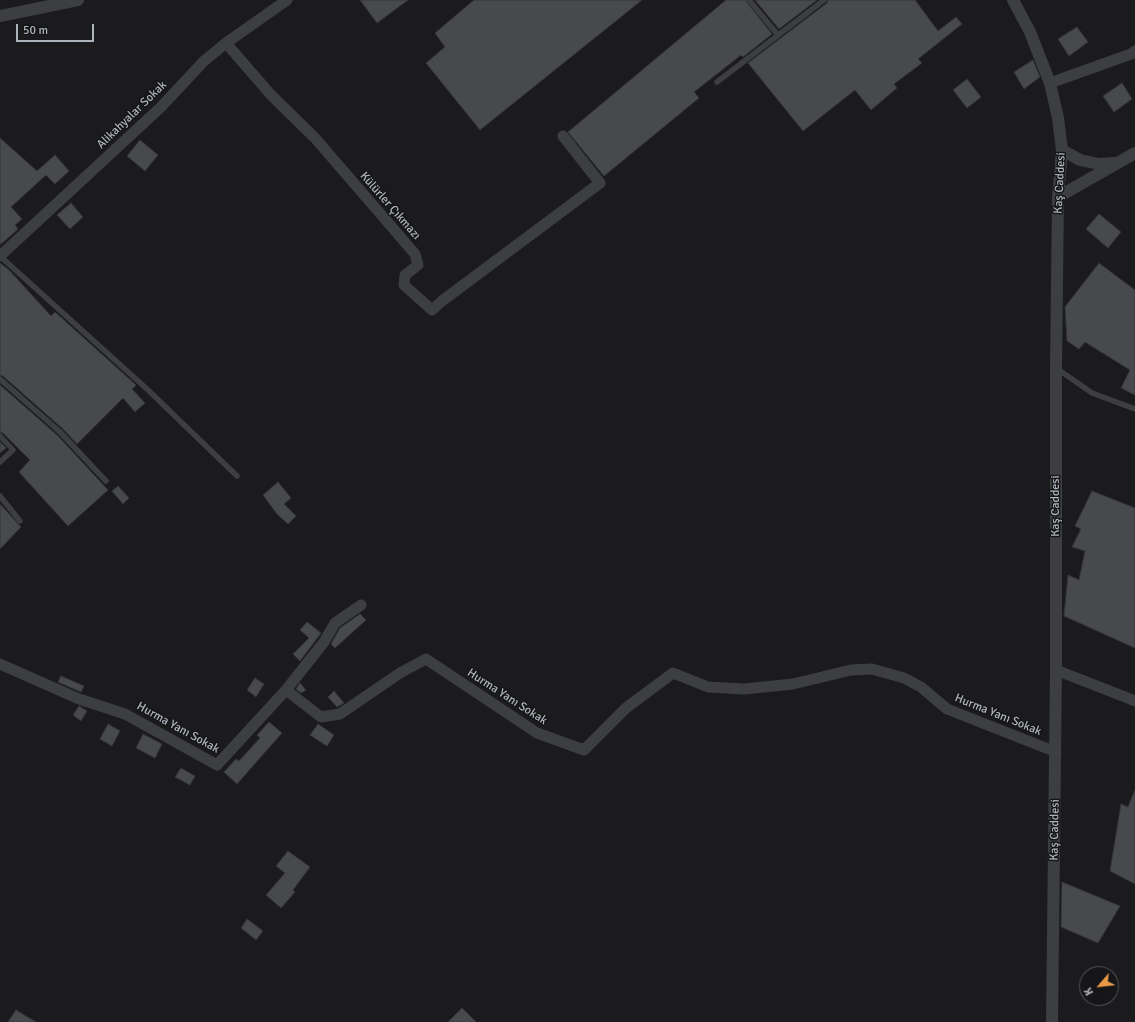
<!DOCTYPE html>
<meta charset="utf-8">
<style>
body{margin:0}
#map{position:relative;width:1135px;height:1022px;overflow:hidden;background:#1b1b1d;font-family:Signika,sans-serif}
canvas{display:block}
.north{position:absolute;left:1079px;top:966px;width:40px;height:40px;box-sizing:border-box;background:#161618;border:1px solid #53555a;border-radius:50%;rotate:242deg;font-size:11px;font-weight:700;line-height:16px;text-align:center;color:#aeb4bc}
.north::after{content:'';display:block;margin:auto;width:14px;height:18px;background:#e99847;clip-path:polygon(50% 0,100% 100%,50% 72%,0 100%)}
.scale{position:absolute;left:16px;top:24px;width:78px;height:18px;box-sizing:border-box;border:2px solid #aeb4bc;border-top:0;padding-left:5px;font-size:12px;line-height:14px;white-space:nowrap;color:#aeb4bc;-webkit-text-stroke:3px #161618;paint-order:stroke}
</style>
<div id="map">
<canvas width="1135" height="1022"></canvas>
<div class="north">K</div>
<div class="scale">50 m</div>
</div>
<script>
const g = document.querySelector('canvas').getContext('2d');
g.lineJoin = 'round';
function fill(path, color) {
  g.fillStyle = color;
  g.fill(path, 'evenodd');
}
function toPath(rows) {
  const path = new Path2D();
  for (const r of rows) {
    path.moveTo(r[0], r[1]);
    for (let i = 2; i < r.length; i += 2) path.lineTo(r[i], r[i + 1]);
  }
  return path;
}
function strokePath(path, color, width, dash) {
  g.strokeStyle = color;
  g.lineWidth = width;
  g.lineCap = dash ? 'butt' : 'round';
  g.setLineDash(dash || []);
  g.stroke(path);
}
function drawText(font, color, halo, rows, align = 'center') {
  g.font = font + ' Signika,sans-serif';
  g.lineWidth = 3;
  g.setLineDash([]);
  g.textBaseline = 'middle';
  g.strokeStyle = halo;
  g.fillStyle = color;
  for (const [text, x, y, turn = 0] of rows) {
    g.save();
    g.translate(x, y);
    g.rotate((+turn || 0) * Math.PI / 180);
    g.textAlign = isNaN(turn) ? turn : align;
    if (halo) g.strokeText(text, 0, 0);
    g.fillText(text, 0, 0);
    g.restore();
  }
}
const building = toPath([
 [360,0,408,0,377,23,360,0],
 [474,0,642,0,480,130,426,63,445,47,435,33,474,0],
 [726,0,745,0,772,34,743,57,741,55,694,92,699,98,604,176,568,132,726,0],
 [755,0,817,0,779,29,755,0],
 [828,0,915,0,938,31,956,17,962,24,918,59,922,63,894,84,897,88,871,110,855,90,803,131,748,63,827,3,828,0],
 [1077,27,1088,42,1069,56,1058,39,1077,27],
 [1033,60,1040,77,1024,89,1014,72,1033,60],
 [967,79,981,97,967,108,953,90,967,79],
 [1122,83,1132,99,1114,112,1103,96,1122,83],
 [0,138,37,171,55,155,69,171,55,184,46,175,11,207,22,219,15,225,18,229,0,245,0,138],
 [140,140,158,155,145,171,127,156,140,140],
 [71,203,83,217,70,229,57,215,71,203],
 [1099,214,1121,232,1108,248,1086,229,1099,214],
 [0,263,9,270,51,316,55,312,136,385,132,389,145,403,135,412,123,398,77,444,63,429,3,376,0,375,0,263],
 [1099,263,1135,290,1135,395,1121,388,1130,370,1085,342,1079,349,1067,341,1065,307,1099,263],
 [0,385,57,435,108,490,68,526,19,472,30,460,3,433,0,432,0,385],
 [0,442,6,448,0,453,0,442],
 [278,482,291,498,284,504,296,516,288,524,277,514,263,495,278,482],
 [118,486,129,498,123,504,112,491,118,486],
 [1092,491,1135,508,1135,648,1064,616,1068,575,1079,580,1085,551,1072,547,1081,529,1075,526,1092,491],
 [0,504,21,527,0,549,0,504],
 [360,614,366,620,335,648,331,644,340,628,360,614],
 [307,622,321,633,300,661,293,654,309,638,300,630,307,622],
 [61,676,84,686,81,692,58,682,61,676],
 [255,678,264,684,256,697,247,690,255,678],
 [300,683,306,690,301,693,296,689,300,683],
 [334,691,344,703,337,707,328,697,334,691],
 [79,706,87,711,81,721,73,715,79,706],
 [269,722,282,733,237,784,224,772,236,759,239,761,260,738,257,735,269,722],
 [108,724,120,731,112,746,100,739,108,724],
 [318,724,334,735,327,746,310,735,318,724],
 [143,734,162,744,155,758,136,748,143,734],
 [181,768,195,776,190,785,175,777,181,768],
 [1135,790,1135,884,1110,871,1121,804,1128,807,1135,790],
 [288,851,310,867,293,890,295,892,281,908,266,895,285,873,276,866,288,851],
 [1062,882,1120,906,1098,943,1061,927,1062,882],
 [247,919,263,931,256,940,241,928,247,919],
 [462,1008,476,1022,448,1022,462,1008],
 [16,1010,36,1022,8,1022,16,1010]
]);
const service = toPath([
 [749,0,778,35],
 [717,82,824,0],
 [0,256,148,390,237,476],
 [1056,368,1092,393,1135,409],
 [0,379,60,432,106,481],
 [0,436,13,450,0,462],
 [0,496,20,521]
]);
const minor = toPath([
 [226,43,271,95,315,138,415,254,418,265,405,275,404,285,432,310,442,301,600,183,563,136],
 [1050,83,1131,54,1135,51],
 [0,256,161,107,204,61,226,43,287,0],
 [0,664,79,699,125,714,217,765,286,690,321,717,340,714,400,673,426,659,537,733,584,750,626,708,673,673,708,687,744,689,793,684,851,670,872,669,904,678,921,687,947,709,1056,752],
 [1056,670,1135,701],
 [286,690,324,642,335,623,361,605]
]);
const tertiary = toPath([
 [1013,0,1030,32,1050,83,1058,118,1062,150,1058,197,1056,368,1056,670,1052,1022],
 [0,16,78,0],
 [1062,150,1080,160,1099,164,1115,163],
 [1058,197,1135,153]
]);
const streetNames = [
 ["Alikahyalar Sokak",132,115,-44],
 ["Kaş Caddesi",1060,183,-87],
 ["Külürler Çıkmazı",390,206,49],
 ["Kaş Caddesi",1056,506,-90],
 ["Hurma Yanı Sokak",507,697,33],
 ["Hurma Yanı Sokak",998,715,22],
 ["Hurma Yanı Sokak",178,728,29],
 ["Kaş Caddesi",1055,830,-89]
];
fill(building, '#48494d');
strokePath(building, '#353639', 1);
strokePath(service, '#3c3e42', 5.5);
strokePath(minor, '#3c3e42', 11);
strokePath(tertiary, '#3c3e42', 12);
drawText('12px', '#aeb4bc', '#161618', streetNames);
</script>
